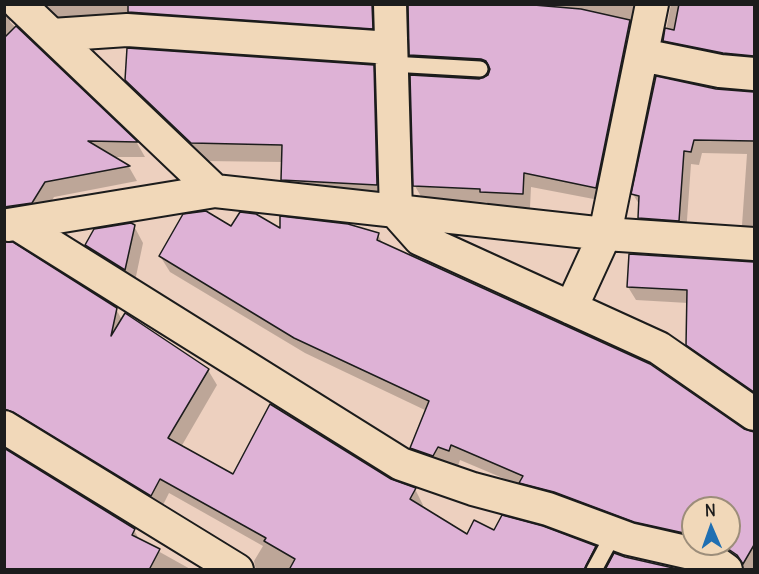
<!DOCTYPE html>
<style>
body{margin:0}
#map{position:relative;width:759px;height:574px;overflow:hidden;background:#edd0bf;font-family:Delius,sans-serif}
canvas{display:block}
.frame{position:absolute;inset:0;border:6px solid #1c1c1c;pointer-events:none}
.north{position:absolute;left:681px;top:496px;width:60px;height:60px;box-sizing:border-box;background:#f1d8b9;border:2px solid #9c8d7a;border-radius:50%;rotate:358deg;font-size:16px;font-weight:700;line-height:24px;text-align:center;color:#1c1c1c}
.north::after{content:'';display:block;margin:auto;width:21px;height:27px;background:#1f6fb2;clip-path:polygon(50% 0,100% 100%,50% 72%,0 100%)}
</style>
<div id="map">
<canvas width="759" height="574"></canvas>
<div class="frame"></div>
<div class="north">N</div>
</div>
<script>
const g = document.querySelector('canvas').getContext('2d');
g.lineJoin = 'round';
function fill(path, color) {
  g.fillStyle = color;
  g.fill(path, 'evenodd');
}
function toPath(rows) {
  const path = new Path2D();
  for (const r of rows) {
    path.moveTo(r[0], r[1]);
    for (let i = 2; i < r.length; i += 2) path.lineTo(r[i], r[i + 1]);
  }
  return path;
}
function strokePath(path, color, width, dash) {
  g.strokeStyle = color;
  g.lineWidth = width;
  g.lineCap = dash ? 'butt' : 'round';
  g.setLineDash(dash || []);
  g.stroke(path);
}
const shadow = toPath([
 [4,4,11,14,10,22,137,143,145,157,111,157,129,167,137,181,54,197,41,218,4,227],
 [38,4,387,4,380,42,65,28],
 [410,4,649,4,604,201,531,187,530,208,489,206,487,202,423,200,415,186,480,80,490,73,419,69,411,55],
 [671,4,754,4,754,69,672,55,664,41],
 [373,66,383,84,387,202,293,198,282,180,283,162,203,161,137,98,126,79],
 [716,90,754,93,754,239,751,239,742,225,747,154,702,153,699,165,691,164,686,234,647,232,639,218,640,206,633,194],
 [134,226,143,243,134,286,97,262,87,245],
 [232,228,378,235,383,244,743,430,754,433,754,570,745,570,723,555,524,487,460,460,458,466,448,462,443,471,421,464,412,448,427,411,305,353,170,272,160,256],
 [693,508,729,508,729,544,693,544],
 [4,243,116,309,122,320,208,370,217,385,181,447,233,476,391,481,415,489,423,505,421,508,467,536,494,532,595,547,604,562,600,570,256,570,254,561,263,546,169,493,160,511,4,426],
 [753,263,754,390,741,390,695,358,687,344,688,303,636,300,628,287],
 [134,530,140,541,192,570,4,570]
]);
const building = toPath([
 [128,4,372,4,373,29,128,12,128,4],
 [408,4,522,4,581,9,630,20,596,188,524,173,523,194,480,192,480,189,413,186,410,75,479,79,488,75,490,69,486,61,481,59,409,55,408,4],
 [679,4,754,4,754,56,723,53,663,41,665,28,674,30,679,4],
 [16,26,138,142,88,141,130,166,45,182,32,203,4,207,4,38,16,26],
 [127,48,374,65,377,185,281,180,282,145,191,143,125,80,127,48],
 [656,76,716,89,754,92,754,141,694,140,691,152,684,151,679,221,638,218,639,196,631,194,656,76],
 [206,211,231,226,240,212,256,214,280,228,280,216,348,224,379,233,377,240,650,364,744,429,754,432,754,545,743,564,737,555,721,544,729,544,729,508,693,508,693,535,634,522,554,492,519,483,523,476,451,445,449,451,438,447,433,456,410,448,429,401,294,338,159,256,183,214,206,211],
 [131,223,135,225,125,270,85,245,94,229,131,223],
 [4,242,13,242,117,308,111,336,125,313,209,369,168,438,233,474,270,404,391,479,416,488,410,499,467,534,474,520,494,530,502,515,543,526,596,546,584,570,289,570,295,559,264,541,266,538,160,479,151,496,13,412,4,409,4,242],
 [629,254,754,262,754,392,686,345,687,290,627,287,629,254],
 [4,448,135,529,132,535,160,549,149,570,4,570,4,448],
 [614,553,625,557,682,570,605,570,614,553]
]);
const lane = toPath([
 [391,64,480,69],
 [594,570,614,533]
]);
const street = toPath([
 [19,4,215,191],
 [390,4,396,212,420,239,659,348,754,414],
 [52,35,127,30,391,48],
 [642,55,720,71,754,74],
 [17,224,401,464,473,489,548,509,629,539,708,557,726,570],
 [8,225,215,191,605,234,754,244],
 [571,308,605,234,652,4],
 [4,427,237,570]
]);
fill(shadow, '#0003');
fill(building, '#deb2d6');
strokePath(building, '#1c1c1c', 1.5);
strokePath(lane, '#1c1c1c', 20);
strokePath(street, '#1c1c1c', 36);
strokePath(lane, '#f1d8b9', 15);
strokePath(street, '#f1d8b9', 32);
</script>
